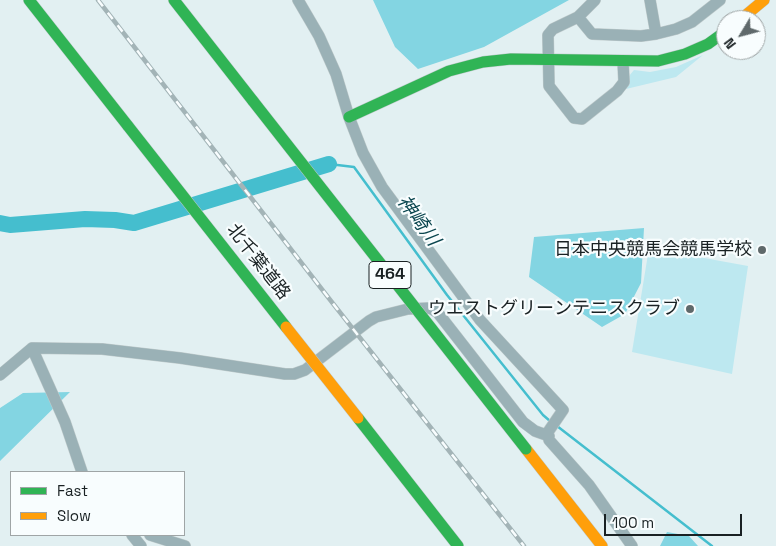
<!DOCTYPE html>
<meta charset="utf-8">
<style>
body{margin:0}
#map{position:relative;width:776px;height:546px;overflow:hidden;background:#e2f0f2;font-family:"Space Grotesk",sans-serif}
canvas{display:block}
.legend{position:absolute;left:10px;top:471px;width:175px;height:65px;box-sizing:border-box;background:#f8fdfe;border:1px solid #9fa5a6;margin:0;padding:6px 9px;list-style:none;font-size:15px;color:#192123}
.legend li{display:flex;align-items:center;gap:10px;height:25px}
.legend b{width:25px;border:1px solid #9fa5a6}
.north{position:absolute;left:716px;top:10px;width:50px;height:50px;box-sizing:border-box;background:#f8fdfe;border:1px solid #9fa5a6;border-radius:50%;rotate:233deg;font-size:14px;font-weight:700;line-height:20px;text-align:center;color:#192123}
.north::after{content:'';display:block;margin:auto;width:18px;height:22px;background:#5f696b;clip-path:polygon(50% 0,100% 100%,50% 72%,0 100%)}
.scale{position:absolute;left:604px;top:514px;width:138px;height:22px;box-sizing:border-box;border:2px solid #192123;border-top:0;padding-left:6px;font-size:15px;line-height:18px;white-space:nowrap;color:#192123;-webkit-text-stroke:4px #f8fdfe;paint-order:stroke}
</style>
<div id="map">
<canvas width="776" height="546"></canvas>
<ul class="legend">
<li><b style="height:6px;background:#30b455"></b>Fast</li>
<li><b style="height:6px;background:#ff9f0a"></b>Slow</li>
</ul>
<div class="north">N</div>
<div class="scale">100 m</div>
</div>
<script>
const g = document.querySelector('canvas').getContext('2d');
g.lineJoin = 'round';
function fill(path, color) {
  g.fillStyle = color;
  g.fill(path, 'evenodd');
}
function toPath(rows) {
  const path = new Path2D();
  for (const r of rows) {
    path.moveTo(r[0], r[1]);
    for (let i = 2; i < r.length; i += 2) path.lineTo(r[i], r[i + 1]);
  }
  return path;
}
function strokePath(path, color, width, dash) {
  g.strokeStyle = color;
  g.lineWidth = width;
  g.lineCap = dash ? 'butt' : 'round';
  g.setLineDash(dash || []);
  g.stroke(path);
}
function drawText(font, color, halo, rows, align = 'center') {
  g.font = font + ' "Space Grotesk","Noto Sans JP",sans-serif';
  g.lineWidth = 4.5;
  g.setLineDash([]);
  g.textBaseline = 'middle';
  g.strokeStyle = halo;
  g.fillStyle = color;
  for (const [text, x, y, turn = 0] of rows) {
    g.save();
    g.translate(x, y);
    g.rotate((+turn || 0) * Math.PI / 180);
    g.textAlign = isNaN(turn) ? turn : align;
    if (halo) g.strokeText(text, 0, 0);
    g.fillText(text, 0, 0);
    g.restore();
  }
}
const green = toPath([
 [703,55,676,77,626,89,629,76,634,70,650,72,676,67],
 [649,248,748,266,732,374,632,352]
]);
const forest = toPath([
 [373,0,569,0,484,47,418,69,395,47],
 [644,228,641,283,625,314,602,327,529,277,534,237],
 [70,392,0,461,0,408,23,393],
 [667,532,689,536,698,546,660,546]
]);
const stream = toPath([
 [329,164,354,167,447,295,543,415,550,421],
 [557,426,712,546]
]);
const river = toPath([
 [0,223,10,225,85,219,115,220,134,223,329,164]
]);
const street = toPath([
 [298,0,319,36,336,74,349,117,363,153,382,187,480,320,563,410,548,432,549,440,589,485,632,546],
 [595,0,578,17,553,29,548,35,549,86,574,118,582,119,617,91,624,82,623,62],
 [650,0,656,34],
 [578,17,592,34,641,36,656,34,676,29,692,22,720,0],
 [32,348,65,422,82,472],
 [0,375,32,348,102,349,180,358,285,374,294,374,305,370,369,321,376,317,408,309,430,308,438,313,523,422,535,431,549,436],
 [132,535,141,546],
 [150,535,185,546]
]);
const fast = toPath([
 [29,0,128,126],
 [174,0,253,101],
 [349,117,449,71,483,62,511,59,658,61,685,54,708,44,726,31],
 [358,418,458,546]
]);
const slow = toPath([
 [740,20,764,0],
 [526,449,602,546]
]);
const rail = toPath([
 [98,0,331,301,524,546]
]);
const fastBridge = toPath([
 [253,101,526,449],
 [128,126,286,327]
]);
const slowBridge = toPath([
 [286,327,358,418]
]);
const markers = [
 [762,250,5,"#5f696b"],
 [690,309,5,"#5f696b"]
];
const shields = [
 [390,275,42]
];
const shieldNames = [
 ["464",390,275]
];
const poiNames = [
 ["日本中央競馬会競馬学校",752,250],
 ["ウエストグリーンテニスクラブ",680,309]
];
const streetNames = [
 ["北千葉道路",258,262,52]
];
const waterNames = [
 ["神崎川",418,221,54]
];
fill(green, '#bde8f0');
fill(forest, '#83d5e2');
strokePath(stream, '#45bece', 2.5);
strokePath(river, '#45bece', 16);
strokePath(street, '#bfcacb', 12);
strokePath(fast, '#bfcacb', 12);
strokePath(slow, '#bfcacb', 12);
strokePath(street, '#9ab1b6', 11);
strokePath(fast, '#30b455', 11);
strokePath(slow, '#ff9f0a', 11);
strokePath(rail, '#a3b4b7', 4.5);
strokePath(rail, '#f8fdfe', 2.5, [8]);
strokePath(fastBridge, '#bfcacb', 12, []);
strokePath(slowBridge, '#bfcacb', 12, []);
strokePath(fastBridge, '#30b455', 11);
strokePath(slowBridge, '#ff9f0a', 11);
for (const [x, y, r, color] of markers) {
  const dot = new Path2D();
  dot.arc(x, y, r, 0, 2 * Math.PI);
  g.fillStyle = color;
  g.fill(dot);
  strokePath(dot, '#f8fdfe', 2);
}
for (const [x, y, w] of shields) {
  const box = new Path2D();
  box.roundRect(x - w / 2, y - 13.5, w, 27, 4);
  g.fillStyle = '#f8fdfe';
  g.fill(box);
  strokePath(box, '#192123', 1);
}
drawText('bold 16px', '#192123', null, shieldNames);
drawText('18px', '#192123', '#f8fdfe', poiNames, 'right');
drawText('18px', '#192123', '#f8fdfe', streetNames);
drawText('italic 19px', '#0a464f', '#f8fdfe', waterNames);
</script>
